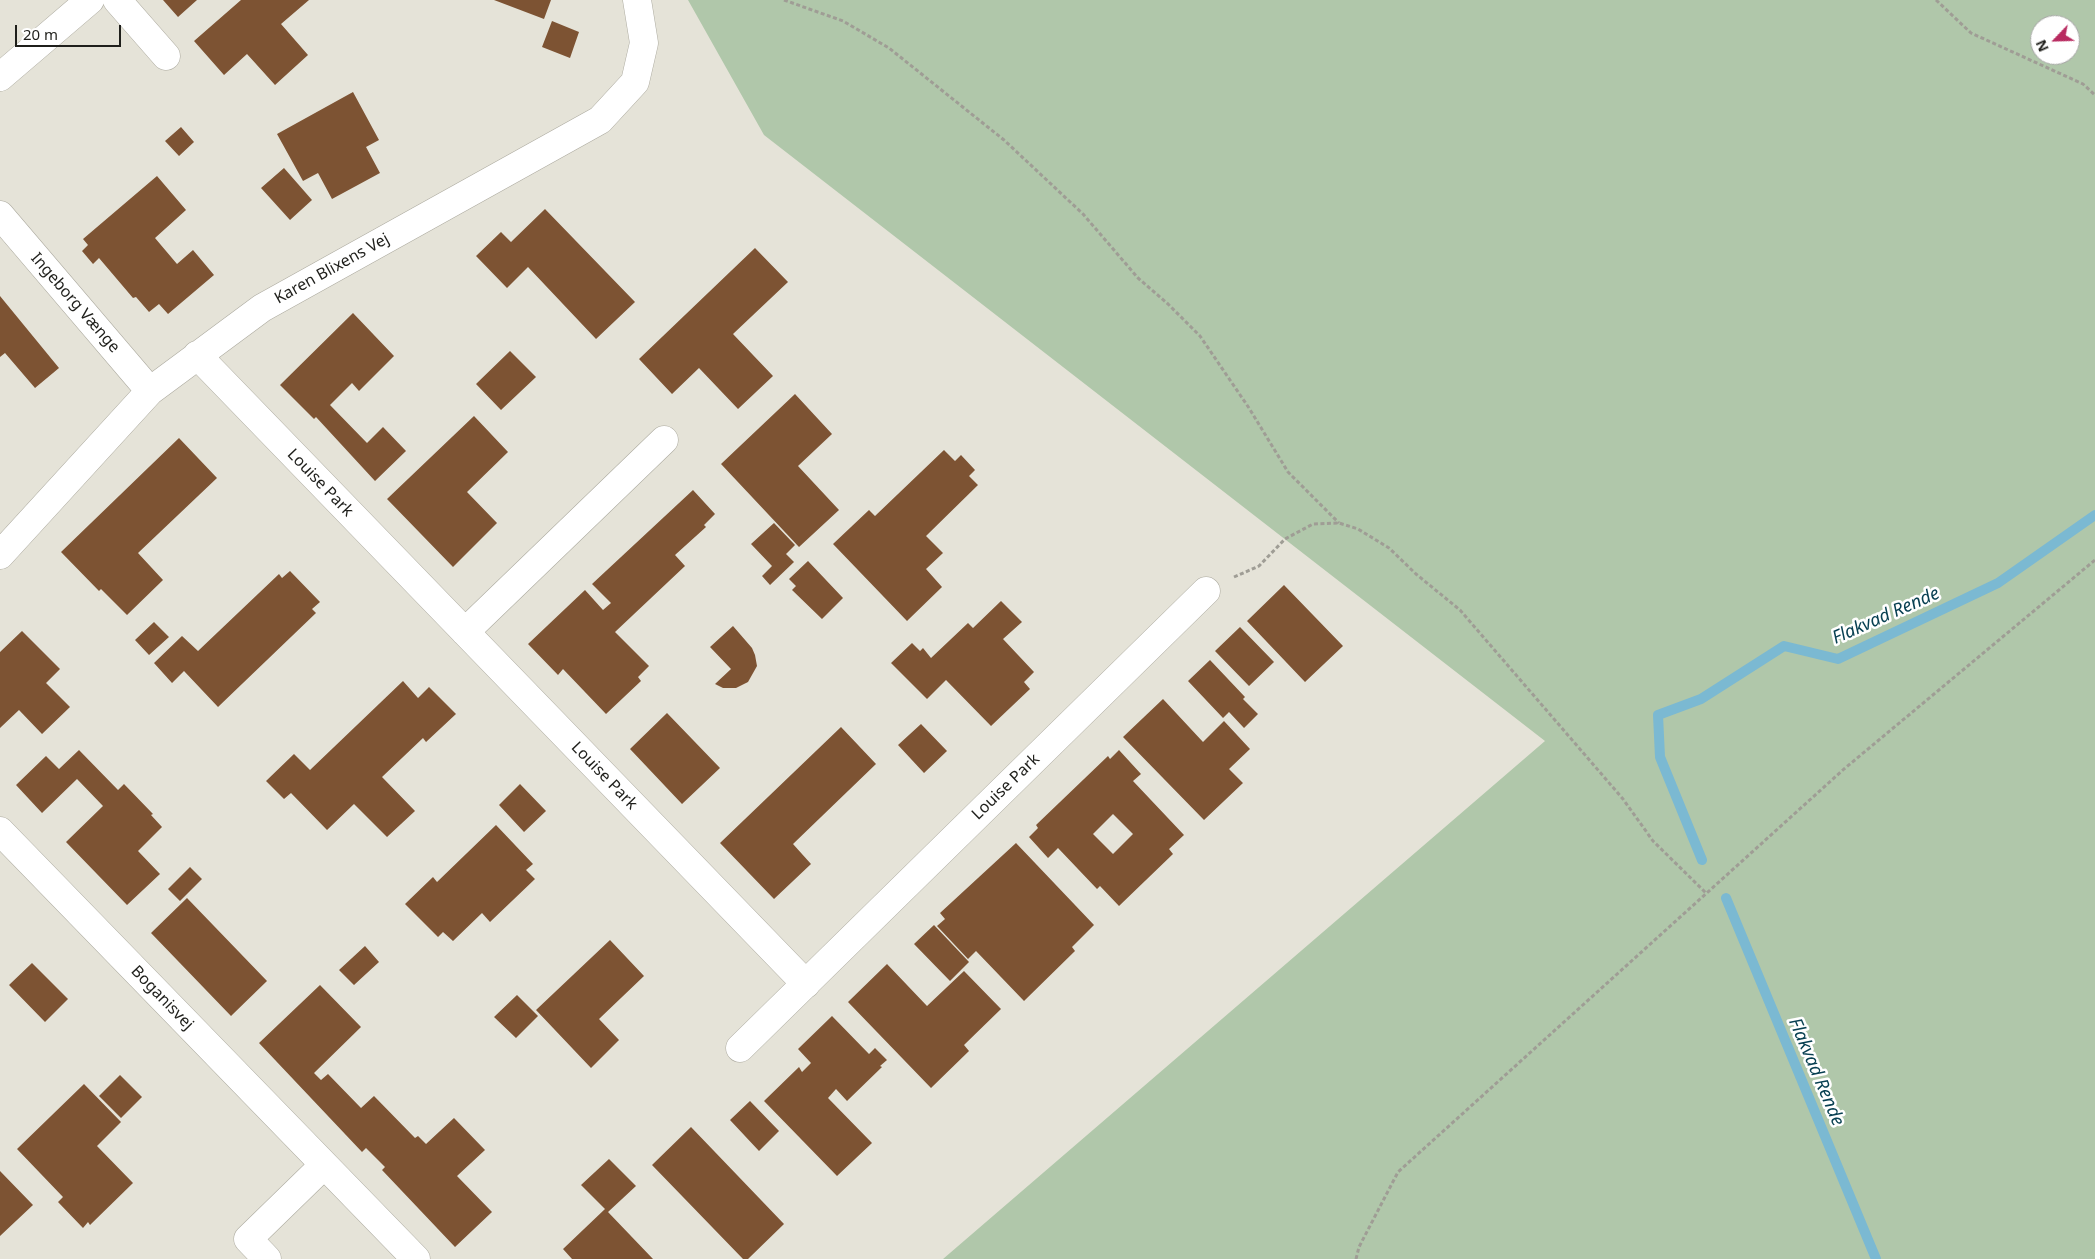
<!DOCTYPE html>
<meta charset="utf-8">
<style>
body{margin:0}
#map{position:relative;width:2095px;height:1259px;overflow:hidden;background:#e5e3d8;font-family:"Noto Sans",sans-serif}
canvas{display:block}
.north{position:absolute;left:2030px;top:15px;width:50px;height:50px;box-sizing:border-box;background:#fff;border:1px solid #a5a5a4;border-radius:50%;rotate:246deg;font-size:14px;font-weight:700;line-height:20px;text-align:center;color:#1f1f1b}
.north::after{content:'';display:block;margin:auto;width:18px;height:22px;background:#b82b60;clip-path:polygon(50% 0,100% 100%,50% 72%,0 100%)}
.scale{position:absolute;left:15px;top:25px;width:106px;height:22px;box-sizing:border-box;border:2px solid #1f1f1b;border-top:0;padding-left:6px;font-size:15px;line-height:18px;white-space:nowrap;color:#1f1f1b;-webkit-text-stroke:4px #fff;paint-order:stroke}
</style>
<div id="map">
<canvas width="2095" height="1259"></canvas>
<div class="north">N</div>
<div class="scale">20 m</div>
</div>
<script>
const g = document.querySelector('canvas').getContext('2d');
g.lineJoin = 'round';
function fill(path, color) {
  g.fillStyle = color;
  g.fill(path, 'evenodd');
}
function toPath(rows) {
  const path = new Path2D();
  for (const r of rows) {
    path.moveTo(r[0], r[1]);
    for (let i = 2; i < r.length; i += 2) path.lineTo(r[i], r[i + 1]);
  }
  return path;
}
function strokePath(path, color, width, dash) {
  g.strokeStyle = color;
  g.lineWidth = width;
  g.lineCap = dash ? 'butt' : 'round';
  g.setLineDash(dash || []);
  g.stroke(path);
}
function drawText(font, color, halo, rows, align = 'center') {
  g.font = font + ' "Noto Sans",sans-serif';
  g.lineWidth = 5;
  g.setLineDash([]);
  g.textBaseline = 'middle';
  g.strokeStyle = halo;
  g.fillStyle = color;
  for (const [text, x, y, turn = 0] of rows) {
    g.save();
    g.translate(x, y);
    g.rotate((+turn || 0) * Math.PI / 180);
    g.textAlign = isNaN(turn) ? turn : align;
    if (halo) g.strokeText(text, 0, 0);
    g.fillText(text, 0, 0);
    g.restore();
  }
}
const green = toPath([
 [688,0,2095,0,2095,1259,943,1259,1545,741,764,135],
 [2040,25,2070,25,2070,55,2040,55]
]);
const stream = toPath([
 [1702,860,1660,757,1658,715,1701,699,1784,646,1838,659,1998,583,2095,515],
 [1726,898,1876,1259]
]);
const building = toPath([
 [163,0,197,0,178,17],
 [241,0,309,0,281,24,308,55,275,85,247,54,224,75,194,41],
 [494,0,551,0,544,19],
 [552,21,579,32,570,58,542,47],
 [353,92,379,140,366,147,380,173,332,199,318,173,303,181,277,134],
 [181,127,194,142,179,156,165,141],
 [284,168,312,200,290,220,261,188],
 [157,176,186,210,155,238,177,264,193,250,214,275,168,314,159,304,149,312,136,297,133,298,99,258,93,264,82,251,88,245,83,239],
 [545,209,635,302,596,339,528,267,507,288,476,256,501,232,511,242],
 [755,248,788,282,733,334,773,376,738,409,699,368,672,394,639,359],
 [0,296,59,368,35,388,5,353,0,357],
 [353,313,394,356,359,391,352,383,330,405,367,443,383,427,406,451,375,481,316,417,314,419,280,385],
 [510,351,536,377,501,410,476,384],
 [795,394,832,434,798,466,839,510,799,547,721,464],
 [474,416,508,452,467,492,497,523,453,567,387,499],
 [179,438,217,478,138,553,163,580,127,615,101,589,99,591,61,552],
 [944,450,955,461,961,455,975,470,969,476,978,485,926,536,943,553,926,569,942,587,907,621,833,544,869,510,875,516],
 [693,490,715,514,704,525,706,527,675,555,685,566,615,632,649,666,638,677,641,681,606,714,563,669,558,675,528,644,585,590,603,610,611,603,592,584],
 [774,523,795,545,786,554,794,562,770,585,762,576,772,566,751,544],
 [808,561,843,598,822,619,792,590,796,586,789,579],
 [290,571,320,602,312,609,316,613,218,707,184,671,172,683,154,663,182,636,198,651,279,574,282,578],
 [1284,585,1343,646,1305,682,1247,621],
 [1001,601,1022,622,1003,639,1034,672,1024,682,1030,689,991,726,946,680,927,699,891,663,912,643,920,651,923,648,931,658,968,623,973,628],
 [154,622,169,637,149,655,135,640],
 [733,626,752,648,755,655,757,666,748,682,736,688,723,688,715,684,731,669,710,647],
 [1240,627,1274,662,1249,686,1215,651],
 [22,631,60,669,46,683,70,707,42,734,19,710,0,728,0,652],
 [1210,660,1245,697,1243,699,1258,714,1244,728,1229,712,1223,718,1188,681],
 [403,681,418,698,429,687,456,714,426,742,423,738,382,777,415,811,387,837,354,804,327,830,291,793,284,799,266,781,294,754,310,770],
 [1163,699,1203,742,1224,721,1250,749,1229,769,1243,783,1204,820,1123,737],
 [667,713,720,768,682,804,630,749],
 [921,724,947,751,924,773,898,745],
 [841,727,876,764,793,844,811,864,774,899,720,843],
 [79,750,118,790,124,784,153,814,151,815,162,827,138,851,160,874,127,905,66,842,103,806,77,779,42,813,16,785,46,756,59,769],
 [1119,750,1141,774,1133,781,1184,835,1169,849,1173,854,1119,906,1100,886,1097,889,1058,848,1048,858,1029,837,1038,828,1036,825,1108,756,1110,759],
 [1113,814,1133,834,1113,854,1093,834],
 [520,784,546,811,524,832,499,805],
 [496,825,533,864,526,870,535,879,490,922,482,913,453,941,443,932,438,937,405,904,433,877,437,882],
 [1016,843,1094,925,1072,947,1075,951,1024,1001,976,951,968,959,937,926,945,919,940,913],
 [190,867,202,879,180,901,168,889],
 [187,898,267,981,231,1016,151,933],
 [934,925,969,962,950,981,914,944],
 [610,940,644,976,599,1019,619,1040,591,1068,536,1010],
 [365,946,379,962,354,985,339,970],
 [32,963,68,999,45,1022,9,985],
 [887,964,927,1006,964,971,1001,1009,964,1045,969,1051,931,1088,848,1002],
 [320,985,361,1027,314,1073,321,1080,328,1074,361,1108,374,1096,415,1138,418,1136,426,1144,454,1118,485,1150,457,1176,492,1212,455,1247,382,1170,385,1167,366,1148,362,1152,259,1043],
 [517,995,538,1016,516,1038,494,1017],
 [832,1016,869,1054,875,1048,887,1060,880,1066,882,1067,847,1101,836,1089,828,1098,872,1143,837,1176,764,1101,799,1067,802,1072,811,1063,798,1049],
 [120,1075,142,1097,121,1118,99,1096],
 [84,1084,121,1122,97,1146,133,1183,90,1225,88,1222,83,1228,58,1202,63,1197,17,1149],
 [750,1101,779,1131,759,1151,730,1120],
 [691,1127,784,1224,748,1259,743,1259,652,1165],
 [609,1159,636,1186,608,1212,653,1259,572,1259,563,1249,605,1209,581,1185],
 [0,1171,33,1205,0,1236]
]);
const path = toPath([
 [784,0,843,21,889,48,1004,140,1083,214,1138,278,1168,304,1200,336,1249,408,1288,472,1339,523],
 [1936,0,1971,33,2083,84,2095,95],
 [1234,577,1259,566,1285,539,1313,524,1339,523,1358,529,1389,548,1416,574,1460,610,1623,799,1653,841,1706,893],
 [1356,1259,1359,1247,1398,1172,1844,769,2095,560]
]);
const minor = toPath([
 [117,0,166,56],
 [0,77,90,0],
 [0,215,150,391],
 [197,355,806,984],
 [0,555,150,391,262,308,600,120,635,82,644,43,637,0],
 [465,632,664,440],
 [0,831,416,1259],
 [740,1048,1206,591],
 [267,1259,248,1239,324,1165]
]);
const streetNames = [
 ["Karen Blixens Vej",332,269,-29],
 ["Ingeborg Vænge",75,303,49],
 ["Louise Park",320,483,46],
 ["Louise Park",604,776,46],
 ["Louise Park",1006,787,-44],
 ["Boganisvej",162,998,46]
];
const waterNames = [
 ["Flakvad Rende",1886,616,-24],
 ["Flakvad Rende",1816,1072,67]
];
fill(green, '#b0c7aa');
strokePath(stream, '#7bb9d2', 10);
fill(building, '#7d5333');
strokePath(minor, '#acaa9f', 29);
strokePath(path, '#9f9d95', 3, [4, 2.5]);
strokePath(minor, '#fff', 28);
drawText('16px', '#1f1f1b', '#fff', streetNames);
drawText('italic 18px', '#084052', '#fff', waterNames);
</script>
